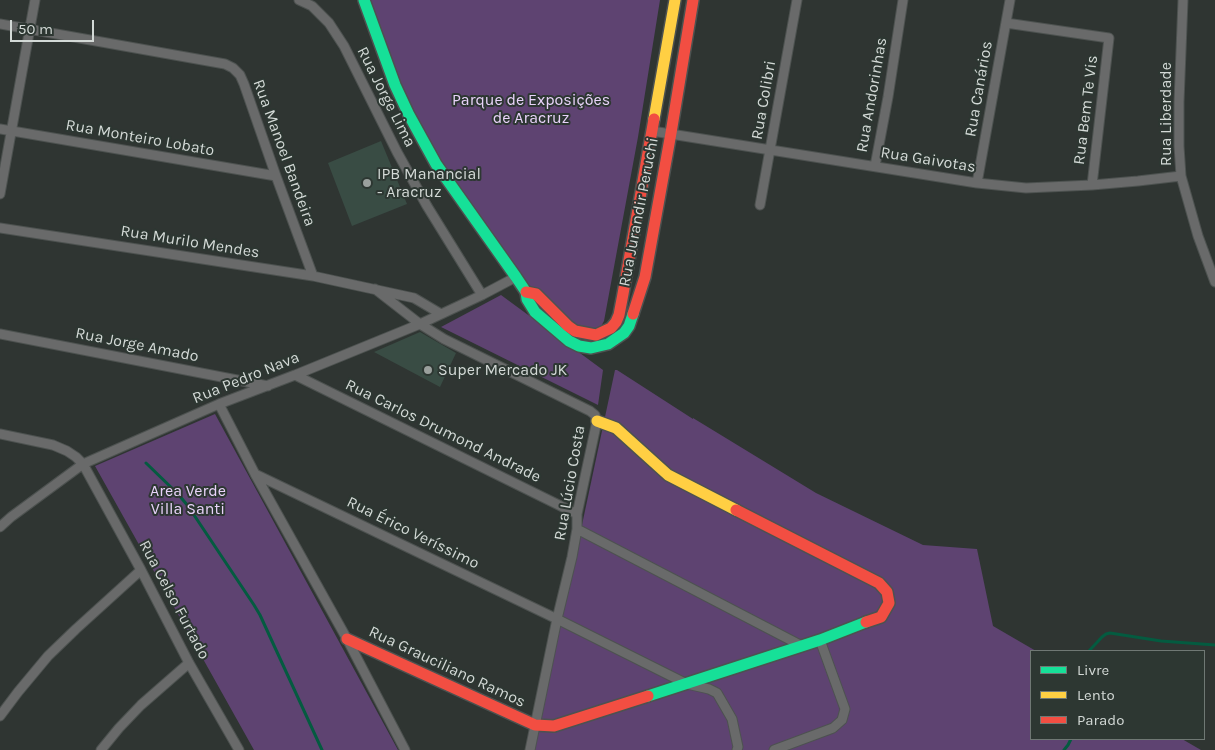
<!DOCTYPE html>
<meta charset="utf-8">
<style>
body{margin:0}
#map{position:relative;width:1215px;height:750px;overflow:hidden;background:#2f3532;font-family:Karla,sans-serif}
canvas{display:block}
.legend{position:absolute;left:1030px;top:650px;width:175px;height:90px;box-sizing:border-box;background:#2d3732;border:1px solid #6f7874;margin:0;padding:6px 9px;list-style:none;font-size:15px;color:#d3d9d6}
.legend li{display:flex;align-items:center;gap:10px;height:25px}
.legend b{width:25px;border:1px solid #6f7874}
.scale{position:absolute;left:10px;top:20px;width:84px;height:22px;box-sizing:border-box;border:2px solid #d3d9d6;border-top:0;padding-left:6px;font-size:15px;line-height:18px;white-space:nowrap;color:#d3d9d6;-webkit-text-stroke:4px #2d3732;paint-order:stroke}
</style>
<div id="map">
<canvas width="1215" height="750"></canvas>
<ul class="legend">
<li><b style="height:6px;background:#16e098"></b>Livre</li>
<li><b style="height:6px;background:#ffcf43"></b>Lento</li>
<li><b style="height:6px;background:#f24e42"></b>Parado</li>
</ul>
<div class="scale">50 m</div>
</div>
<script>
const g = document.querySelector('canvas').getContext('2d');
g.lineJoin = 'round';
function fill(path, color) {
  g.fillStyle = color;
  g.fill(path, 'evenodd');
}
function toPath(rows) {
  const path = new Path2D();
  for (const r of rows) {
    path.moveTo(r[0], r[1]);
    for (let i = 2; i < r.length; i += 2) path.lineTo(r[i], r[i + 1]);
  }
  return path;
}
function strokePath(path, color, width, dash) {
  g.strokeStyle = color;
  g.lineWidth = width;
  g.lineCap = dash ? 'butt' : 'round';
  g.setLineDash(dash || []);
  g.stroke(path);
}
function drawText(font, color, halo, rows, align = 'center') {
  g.font = font + ' Karla,sans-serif';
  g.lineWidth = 4;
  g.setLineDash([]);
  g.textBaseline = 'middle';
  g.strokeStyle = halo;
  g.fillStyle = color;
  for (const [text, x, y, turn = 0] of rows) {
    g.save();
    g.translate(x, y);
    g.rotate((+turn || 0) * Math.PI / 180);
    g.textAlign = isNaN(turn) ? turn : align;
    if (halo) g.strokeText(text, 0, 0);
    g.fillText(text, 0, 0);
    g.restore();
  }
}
const green = toPath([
 [367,0,660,0,638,137,604,321,599,330,586,336,520,282,416,127],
 [501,295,603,370,598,405,441,327],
 [615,370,617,370,693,419,693,418,816,493,923,545,977,549,993,626,1036,651,1031,651,1031,739,1182,739,1201,750,534,750],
 [215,414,398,750,254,750,95,466]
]);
const stream = toPath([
 [146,463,178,494,188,506,254,605,260,615,322,750],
 [1089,651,1102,637,1106,634,1110,633,1161,641,1215,645],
 [1064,750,1068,745,1071,739]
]);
const building = toPath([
 [381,141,407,204,352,226,328,163],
 [420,332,456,353,440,387,374,352]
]);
const street = toPath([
 [299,0,312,6,329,23,344,46,397,152,427,206,482,295],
 [1183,0,1179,102,1179,146,1181,176,1198,236,1215,282],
 [1006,23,1109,38,1092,185],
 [0,24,225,64,233,68,240,75,244,84,276,176,313,276],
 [0,129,276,176],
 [652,131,977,183,1026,188,1092,185,1138,181,1181,176],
 [875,166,888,97,903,0],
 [977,183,1010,0],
 [0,194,35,0],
 [760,205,797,0],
 [0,228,313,276,414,298,441,314],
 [375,289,420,324,444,339,590,411,595,415,597,421,577,514,577,529,572,557,557,619,530,750],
 [0,334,268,386],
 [295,375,577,514],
 [219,404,255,474,347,639,405,750],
 [0,434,53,445,67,451,76,457,83,464,141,570,189,663,239,750],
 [255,474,557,619,687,684,709,689,717,693,732,719,738,747,737,750],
 [0,527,11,517,83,464,219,404,295,375,420,324,482,295,516,277],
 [577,529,802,646],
 [0,716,18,692,48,656,76,629,141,570],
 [101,750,119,728,141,705,189,663],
 [774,750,833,728,842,720,845,709,820,640]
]);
const fast = toPath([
 [364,0,395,85,409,115,436,164,516,277,526,292,527,299,535,312,569,341,579,346,591,348,608,344,624,333,629,326,633,314],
 [648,696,820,640,866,622]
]);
const slow = toPath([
 [654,119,675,0],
 [597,421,616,428,668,475,736,510]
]);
const jam = toPath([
 [526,292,536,294,568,326,575,331,596,335,611,328,616,322,619,315,623,294,654,119],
 [633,314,645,277,671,133,693,0],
 [736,510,879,583,887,592,889,603,881,617,866,622],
 [347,639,535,725,554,726,648,696]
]);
const markers = [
 [367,183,5,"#9aa09d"],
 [428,370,5,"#9aa09d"]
];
const streetNames = [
 ["Rua Canários",979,89,-80],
 ["Rua Andorinhas",872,95,-80],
 ["Rua Jorge Lima",386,97,63],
 ["Rua Colibri",764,100,-80],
 ["Rua Bem Te Vis",1086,110,-83],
 ["Rua Liberdade",1166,114,-90],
 ["Rua Monteiro Lobato",140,138,10],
 ["Rua Manoel Bandeira",284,153,70],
 ["Rua Gaivotas",928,160,9],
 ["Rua Jurandir Peruchi",639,212,-79],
 ["Rua Murilo Mendes",190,242,9],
 ["Rua Jorge Amado",137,345,11],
 ["Rua Pedro Nava",246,378,-22],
 ["Rua Carlos Drumond Andrade",443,431,26],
 ["Rua Lúcio Costa",570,483,-80],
 ["Rua Érico Veríssimo",413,533,26],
 ["Rua Celso Furtado",174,600,62],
 ["Rua Grauciliano Ramos",447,667,25]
];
const parkNames = [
 ["Parque de Exposições",531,100],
 ["de Aracruz",531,118],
 ["Area Verde",188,491],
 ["Villa Santi",188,509]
];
const poiNames = [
 ["IPB Manancial",377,174],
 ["- Aracruz",377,192],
 ["Super Mercado JK",438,370]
];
fill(green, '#5e4371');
strokePath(stream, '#045b40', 3);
fill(building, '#394c44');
strokePath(street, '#4d5250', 11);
strokePath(fast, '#4d5250', 14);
strokePath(slow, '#4d5250', 14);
strokePath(jam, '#4d5250', 14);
strokePath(street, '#696a6a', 9);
strokePath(fast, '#16e098', 11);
strokePath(slow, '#ffcf43', 11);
strokePath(jam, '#f24e42', 11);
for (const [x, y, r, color] of markers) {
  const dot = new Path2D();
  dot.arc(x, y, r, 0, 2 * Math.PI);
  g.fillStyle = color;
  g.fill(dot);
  strokePath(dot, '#2d3732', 2);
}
drawText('16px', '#d3d9d6', '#2d3732', streetNames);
drawText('16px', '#e9d3fa', '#2d3732', parkNames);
drawText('16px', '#d3d9d6', '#2d3732', poiNames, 'left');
</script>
